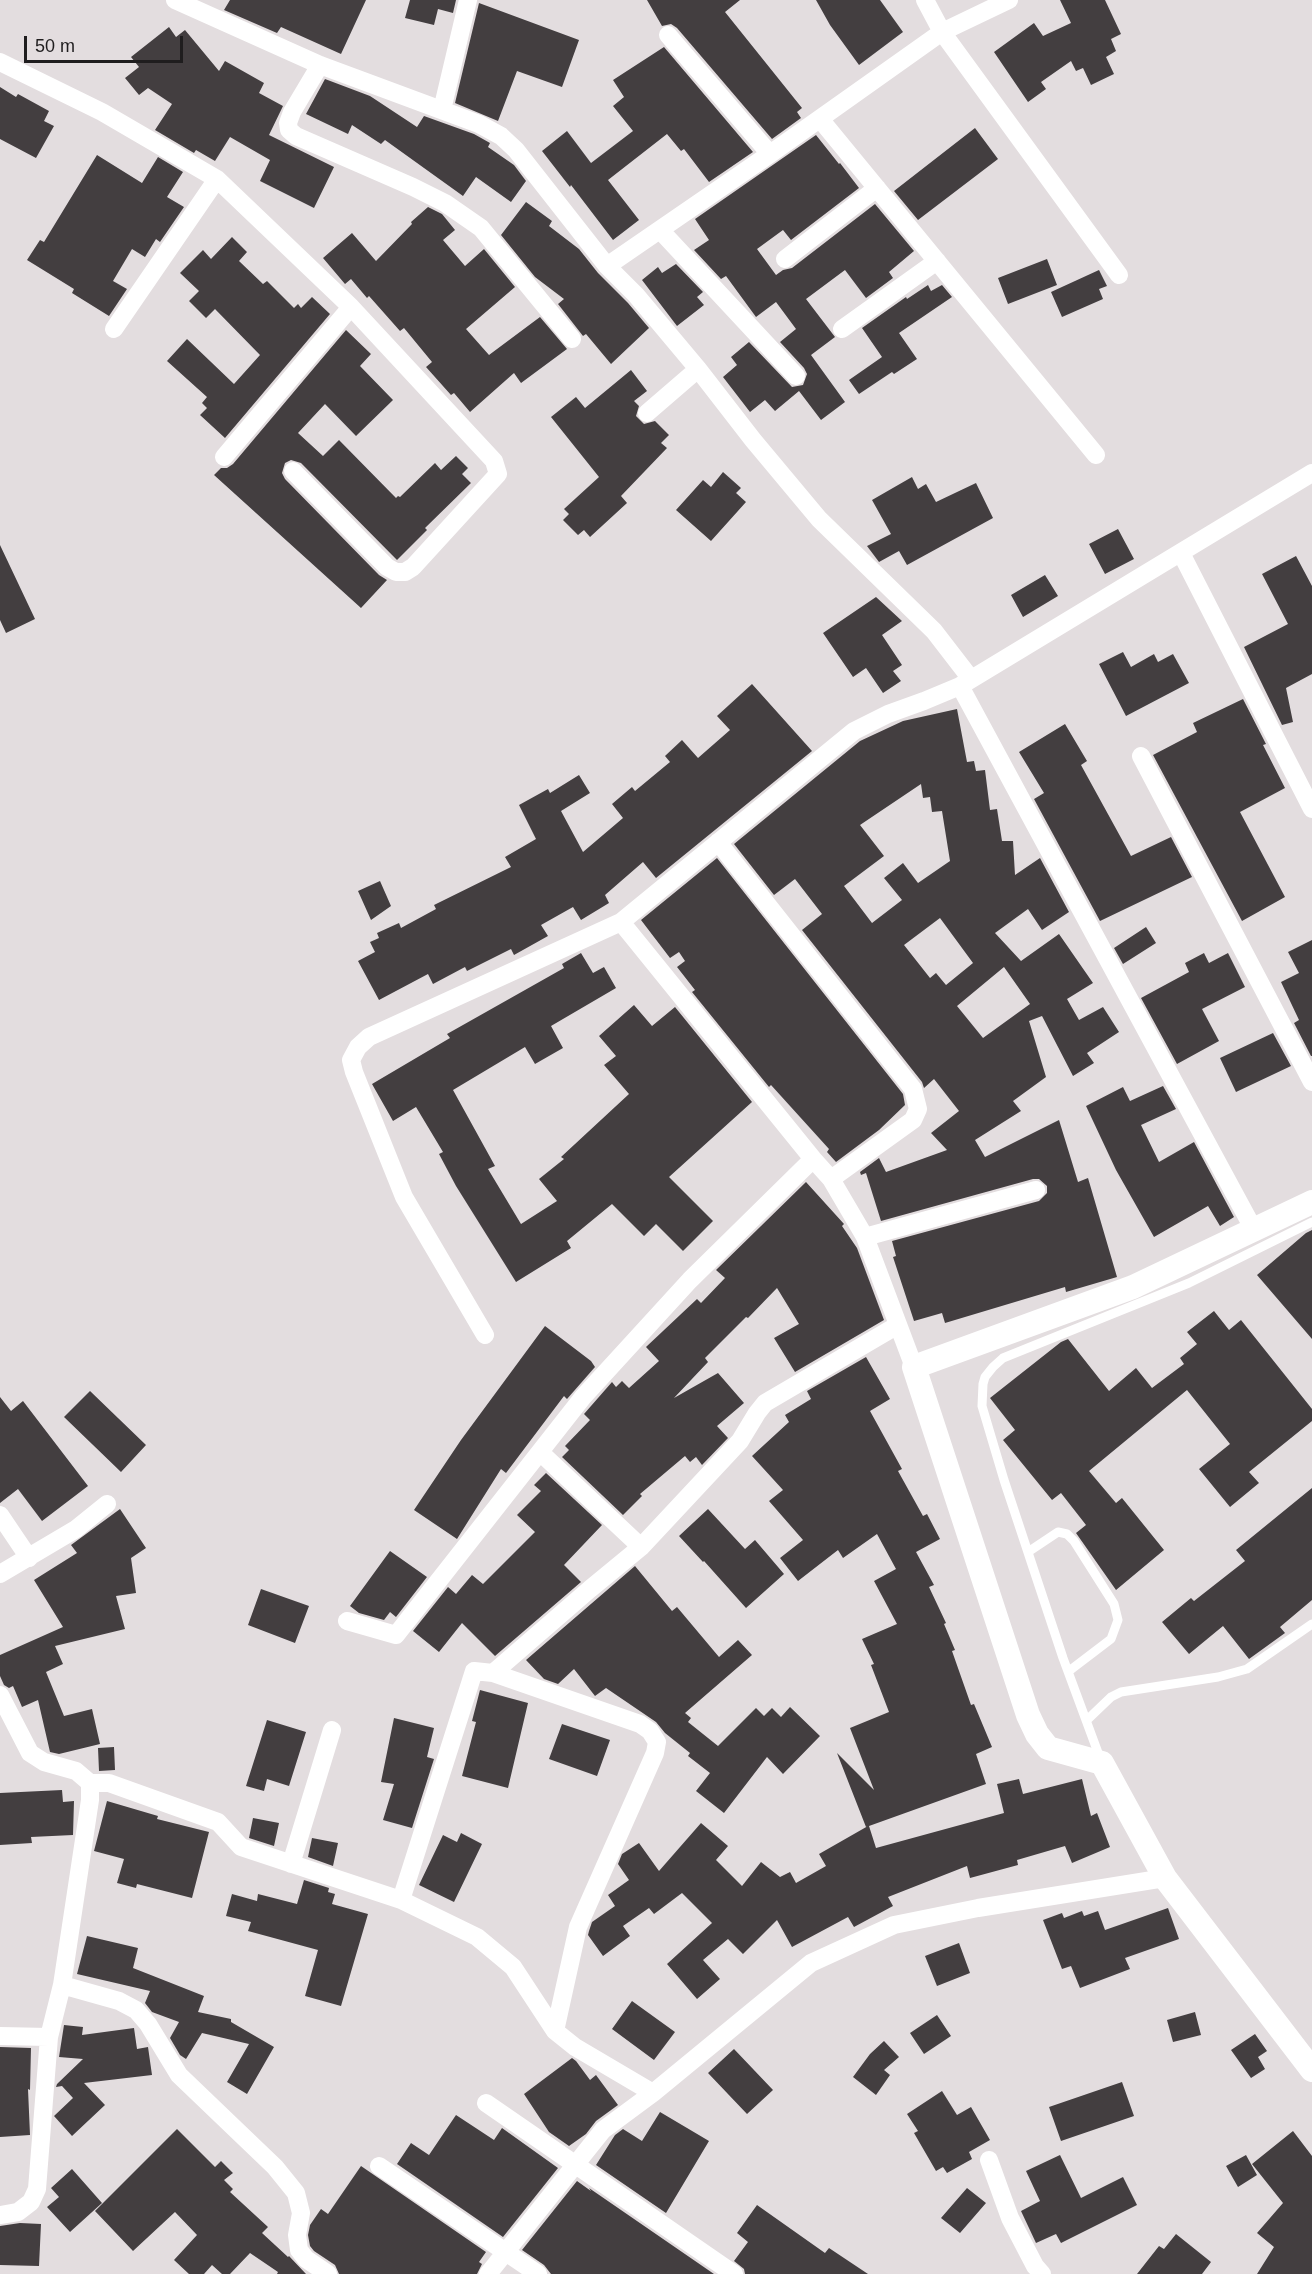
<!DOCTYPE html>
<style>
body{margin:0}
#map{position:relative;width:1312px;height:2274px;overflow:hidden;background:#e3dddf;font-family:Helvetica,sans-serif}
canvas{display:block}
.scale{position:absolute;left:24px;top:36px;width:159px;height:27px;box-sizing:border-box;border:3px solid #1f1d1e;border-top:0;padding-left:8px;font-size:18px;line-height:21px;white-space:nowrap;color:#1f1d1e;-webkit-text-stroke:4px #e3dddf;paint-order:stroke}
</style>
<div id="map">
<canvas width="1312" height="2274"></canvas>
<div class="scale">50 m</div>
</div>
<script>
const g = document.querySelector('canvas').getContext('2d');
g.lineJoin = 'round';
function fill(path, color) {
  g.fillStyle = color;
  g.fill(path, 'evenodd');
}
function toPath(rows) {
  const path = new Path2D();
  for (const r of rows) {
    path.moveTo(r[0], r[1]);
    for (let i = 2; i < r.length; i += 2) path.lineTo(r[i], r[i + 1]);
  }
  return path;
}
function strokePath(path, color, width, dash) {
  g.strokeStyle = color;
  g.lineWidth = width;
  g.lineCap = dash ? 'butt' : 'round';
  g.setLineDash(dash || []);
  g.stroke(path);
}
const building = toPath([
 [230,0,366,0,341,54,281,27,277,33,224,10],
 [410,0,456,0,453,13,438,9,434,25,405,18],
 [647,0,740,0,725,12,802,108,797,112,801,118,772,139,677,28,671,24,662,26],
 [816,0,880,0,903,32,859,65,830,25],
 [1060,0,1105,0,1121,34,1111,39,1116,51,1106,57,1114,74,1091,85,1083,68,1076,71,1071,61,1041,82,1046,89,1028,102,994,52,1034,23,1043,36,1071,23],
 [479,3,579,40,562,87,517,71,498,121,455,103],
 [169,27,176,37,185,30,219,71,225,61,264,83,259,93,283,106,269,135,334,167,314,208,260,181,270,160,230,137,215,161,196,150,194,153,155,130,172,104,148,88,139,95,125,78,139,67,131,57],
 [664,47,753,152,709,182,684,149,681,151,667,134,608,180,639,220,613,240,571,185,570,187,542,151,567,131,591,163,633,131,613,106,624,97,613,80],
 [325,79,370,96,417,127,424,116,474,134,490,143,488,147,514,165,526,181,511,202,476,177,463,196,385,140,381,144,352,125,348,134,306,114],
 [0,87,16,97,18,94,49,111,44,121,54,126,36,158,0,139],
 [975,128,998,159,918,220,894,191],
 [816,135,839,164,840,163,859,188,791,240,783,230,757,249,776,275,783,270,792,268,875,204,914,251,889,272,893,278,866,298,845,270,806,299,835,337,811,355,845,402,821,420,799,391,775,411,765,400,750,412,723,377,737,365,731,357,749,342,792,387,803,385,807,374,804,368,780,342,796,329,776,302,756,317,726,276,721,279,694,250,709,240,695,219],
 [97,155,142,183,158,157,183,172,167,197,184,207,160,242,156,239,145,257,132,249,113,281,127,289,109,316,72,293,74,289,27,260,40,240,44,242],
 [526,202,552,221,549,226,579,249,598,273,628,303,649,328,611,364,586,334,583,336,558,304,564,299,535,277,501,235],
 [428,207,442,214,455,230,443,240,465,266,484,249,515,287,466,329,489,355,540,317,567,349,521,383,514,373,470,412,454,393,451,395,426,367,432,362,404,328,400,331,369,296,367,298,351,279,345,284,323,258,352,233,376,261,412,224,411,222],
 [232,237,247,252,239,261,263,284,267,281,294,308,298,304,301,308,312,297,330,314,225,438,200,415,207,408,202,403,207,397,167,361,187,339,234,384,260,355,215,309,206,318,189,301,199,291,180,273,203,250,211,259],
 [1047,259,1057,285,1008,304,998,278],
 [676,264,703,292,697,297,704,305,677,326,642,280,658,267,662,273],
 [1099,270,1107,286,1099,289,1103,299,1062,317,1051,292],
 [928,285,931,291,942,285,952,297,899,333,917,359,894,374,892,372,859,394,849,380,882,357,862,328,906,297,907,299],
 [346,330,371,354,360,366,393,400,356,436,325,404,298,433,323,456,339,440,396,498,398,496,400,497,435,463,441,470,456,456,468,468,462,474,471,483,425,528,427,530,397,560,301,463,291,460,285,463,282,473,285,479,379,575,387,580,361,608,214,475,221,468,227,468,233,464],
 [631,370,647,391,634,401,639,406,636,416,644,424,655,421,669,435,661,443,667,448,621,496,627,503,590,537,584,530,578,535,563,520,569,514,564,509,599,477,551,417,576,397,585,408],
 [723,472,741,488,736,493,746,502,711,541,676,510,703,480,711,487],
 [912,477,918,489,926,484,936,502,976,483,993,518,907,565,899,551,879,562,867,546,891,534,872,500],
 [1118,529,1134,559,1105,574,1089,544],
 [0,545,35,619,6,633,0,620],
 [1296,556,1312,586,1312,674,1286,688,1293,722,1282,725,1244,647,1288,624,1262,574],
 [1045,575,1058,596,1023,617,1011,595],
 [876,597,902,621,882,635,902,665,893,671,901,681,883,693,866,668,853,677,823,633],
 [1123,652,1131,667,1154,654,1158,662,1173,654,1189,683,1126,716,1099,664],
 [752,684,812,751,656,878,643,862,605,895,609,903,581,920,573,907,541,925,548,936,514,955,511,949,467,971,465,967,433,984,428,974,379,1000,358,961,375,952,370,942,379,938,377,933,399,923,401,928,436,909,434,905,511,867,505,857,536,839,519,805,548,789,550,793,579,775,590,793,561,811,583,852,623,818,612,804,632,787,635,791,670,762,665,756,682,740,698,758,730,730,717,716],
 [1243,699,1266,744,1263,745,1285,788,1240,812,1285,897,1242,921,1153,755,1197,732,1193,723],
 [957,709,967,762,974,761,976,771,985,770,990,810,997,809,1002,841,1013,841,1015,875,1040,858,1069,912,1042,930,1028,909,995,933,1021,961,1059,934,1093,983,1067,999,1079,1020,1103,1007,1119,1032,1087,1053,1094,1063,1073,1076,1042,1016,1029,1021,1046,1077,1013,1101,1021,1111,975,1140,985,1157,1059,1120,1078,1182,1088,1178,1117,1277,1066,1292,1065,1287,945,1323,942,1313,914,1321,893,1257,896,1256,892,1241,1039,1201,1047,1193,1047,1186,1039,1179,1033,1179,881,1221,866,1173,861,1175,860,1172,879,1158,886,1172,947,1150,931,1133,959,1111,934,1079,924,1088,922,1082,802,930,822,914,795,879,774,895,734,844,860,741,903,721],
 [921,784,923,798,930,797,932,812,942,811,950,861,918,883,903,863,884,878,902,900,872,923,844,886,884,856,860,825],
 [940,918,973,963,946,985,936,973,930,978,904,945],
 [1004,967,1030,1004,983,1038,957,1006],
 [1065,724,1087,761,1081,765,1131,856,1171,837,1192,877,1100,921,1034,799,1044,793,1019,752],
 [717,858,903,1094,905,1105,879,1130,836,1162,827,1152,829,1149,771,1085,769,1087,692,992,695,990,677,967,685,961,679,952,670,958,641,920],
 [380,881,391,906,371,920,358,891],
 [1146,927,1156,943,1123,964,1114,948],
 [1312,940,1312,1056,1311,1056,1294,1023,1299,1020,1281,982,1299,973,1288,952],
 [581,953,593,973,604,967,616,988,551,1026,563,1048,535,1064,525,1047,453,1090,495,1166,488,1169,521,1224,557,1201,539,1179,564,1159,561,1157,629,1094,604,1065,616,1056,599,1036,634,1005,652,1026,675,1007,752,1102,669,1177,713,1221,683,1251,656,1224,644,1236,612,1204,567,1241,571,1248,516,1282,456,1186,439,1154,443,1152,416,1107,393,1121,372,1084,450,1038,447,1034,564,968,562,964],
 [1204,953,1209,963,1228,953,1245,987,1202,1009,1219,1041,1177,1064,1141,998,1189,972,1185,963],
 [1273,1033,1291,1066,1236,1092,1220,1058],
 [1163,1086,1176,1109,1141,1125,1159,1162,1194,1142,1234,1217,1220,1226,1208,1206,1154,1237,1116,1170,1086,1106,1123,1087,1130,1101],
 [806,1182,844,1224,842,1226,857,1248,884,1320,795,1372,774,1338,799,1324,777,1288,748,1318,746,1317,705,1358,708,1362,674,1398,718,1373,744,1403,717,1426,728,1438,702,1465,696,1457,690,1462,685,1456,640,1494,642,1496,623,1515,562,1457,569,1450,565,1446,590,1420,584,1414,612,1382,616,1387,622,1381,629,1388,659,1361,646,1347,697,1299,701,1303,725,1278,716,1270],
 [1312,1230,1312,1339,1257,1275,1306,1233],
 [1214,1311,1229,1330,1241,1320,1312,1409,1312,1421,1249,1472,1259,1483,1230,1507,1199,1469,1230,1444,1187,1390,1089,1471,1116,1503,1122,1498,1164,1550,1116,1590,1076,1533,1086,1525,1061,1493,1052,1500,1003,1440,1015,1430,990,1398,1061,1342,1068,1339,1109,1391,1136,1368,1152,1388,1184,1364,1180,1358,1197,1344,1187,1332],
 [545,1326,591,1361,595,1367,567,1399,564,1396,506,1473,501,1469,457,1539,414,1510,461,1440],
 [866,1357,890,1399,870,1411,902,1469,898,1471,923,1516,927,1514,940,1539,916,1552,934,1585,929,1587,946,1623,944,1624,955,1650,952,1651,971,1705,974,1704,992,1747,976,1754,986,1784,869,1826,876,1848,1004,1813,997,1784,1019,1779,1023,1794,1082,1779,1091,1816,1097,1813,1110,1847,1072,1863,1065,1846,1017,1860,1018,1865,970,1878,967,1866,888,1897,893,1906,854,1927,848,1917,792,1947,777,1920,743,1954,728,1939,703,1960,720,1979,697,1999,667,1964,712,1923,682,1893,654,1914,649,1908,623,1926,630,1936,603,1956,588,1935,589,1931,592,1922,615,1906,608,1895,629,1880,618,1864,622,1854,639,1843,659,1871,701,1823,728,1846,716,1860,742,1886,761,1862,780,1877,790,1872,796,1883,826,1866,819,1854,868,1826,866,1827,837,1753,874,1790,850,1728,889,1712,871,1665,874,1664,862,1639,897,1624,874,1581,896,1569,877,1534,843,1558,838,1550,798,1581,780,1558,803,1540,769,1501,783,1490,752,1456,789,1422,785,1415,811,1399,807,1391],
 [90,1391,146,1445,121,1472,64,1417],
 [0,1397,11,1411,23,1401,88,1486,42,1521,18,1489,0,1503],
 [546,1473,602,1525,564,1565,581,1582,495,1656,462,1623,439,1652,413,1631,448,1587,456,1594,472,1575,483,1584,535,1532,517,1515,541,1491,534,1485],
 [1312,1488,1312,1600,1280,1627,1285,1633,1249,1659,1223,1626,1189,1654,1162,1622,1191,1598,1194,1601,1245,1561,1236,1550],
 [120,1509,146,1548,131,1558,136,1593,116,1596,125,1629,55,1646,63,1664,46,1672,64,1716,92,1709,100,1744,59,1754,50,1752,38,1700,22,1707,13,1686,9,1688,4,1685,0,1676,0,1655,63,1627,34,1580,77,1553,71,1545],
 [708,1509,745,1549,755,1540,784,1574,746,1608,704,1561,703,1562,679,1536],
 [390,1551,427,1577,396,1617,390,1612,384,1620,359,1613,350,1606],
 [635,1566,672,1611,677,1607,719,1657,738,1640,752,1655,685,1713,691,1718,688,1722,718,1746,756,1708,764,1716,772,1708,781,1717,790,1707,820,1736,783,1774,767,1757,724,1813,696,1791,710,1773,688,1756,690,1753,665,1733,656,1722,606,1688,595,1696,574,1669,558,1684,544,1679,526,1660],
 [261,1589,309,1606,295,1643,248,1625],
 [480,1690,528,1703,508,1788,462,1776,476,1722,472,1721],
 [394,1718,434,1728,427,1757,434,1759,412,1828,383,1820,394,1784,381,1782],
 [267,1720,306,1732,289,1786,267,1779,264,1791,246,1786],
 [562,1724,610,1740,597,1776,549,1759],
 [114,1747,115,1770,99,1771,98,1748],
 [62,1790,63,1802,74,1801,73,1835,31,1837,32,1843,0,1845,0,1793],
 [107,1801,158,1816,157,1819,209,1832,192,1898,137,1884,136,1888,117,1883,124,1859,94,1851],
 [253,1818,279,1823,274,1846,249,1838],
 [461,1833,482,1844,454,1902,419,1885,443,1835,457,1842],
 [312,1838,338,1843,333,1866,308,1857],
 [304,1880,329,1888,328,1892,335,1894,332,1904,368,1914,341,2006,305,1996,318,1950,248,1931,251,1922,226,1916,232,1894,257,1901,258,1894,297,1904],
 [1168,1908,1179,1939,1125,1958,1130,1969,1080,1988,1071,1966,1062,1969,1043,1920,1062,1913,1064,1918,1082,1911,1084,1916,1098,1911,1105,1930],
 [87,1936,138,1948,133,1968,204,1996,198,2012,231,2019,231,2022,274,2047,247,2094,227,2082,249,2044,202,2033,186,2059,180,2055,170,2038,179,2022,152,2012,145,2003,150,1991,77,1974],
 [959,1943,970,1973,937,1986,925,1956],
 [632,2001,675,2032,654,2060,612,2029],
 [1195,2012,1201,2035,1173,2042,1167,2020],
 [937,2015,951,2036,924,2054,910,2033],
 [64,2025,83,2027,82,2035,134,2028,137,2049,148,2047,152,2075,84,2083,105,2105,72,2136,54,2116,73,2098,62,2086,56,2087,57,2084,83,2059,59,2057],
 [1255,2034,1267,2051,1258,2057,1265,2069,1251,2078,1231,2050],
 [884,2041,899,2057,884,2070,890,2075,876,2095,853,2077,870,2054],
 [0,2047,31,2048,30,2090,28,2089,30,2135,0,2137],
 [734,2049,773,2090,747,2114,708,2073],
 [572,2058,576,2061,590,2080,596,2075,618,2105,596,2121,586,2134,569,2146,549,2132,524,2094],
 [1122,2082,1134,2116,1061,2141,1049,2107],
 [942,2091,957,2115,971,2107,990,2140,969,2152,972,2159,947,2173,943,2167,936,2171,914,2133,918,2131,907,2114],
 [660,2112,709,2141,666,2213,596,2165,615,2135,623,2129,642,2141],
 [456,2115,494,2140,502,2128,558,2168,503,2237,397,2164,411,2143,429,2155],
 [177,2129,215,2167,221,2161,233,2173,224,2180,233,2189,230,2192,268,2227,262,2233,288,2257,289,2256,306,2274,277,2274,278,2272,250,2253,230,2274,222,2274,212,2265,204,2274,189,2274,174,2260,197,2235,175,2212,133,2251,95,2211],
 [1293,2131,1312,2156,1312,2274,1257,2274,1274,2247,1257,2233,1283,2203,1252,2164],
 [1060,2155,1081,2198,1123,2177,1137,2205,1061,2243,1056,2234,1036,2243,1021,2211,1040,2201,1026,2171],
 [1246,2155,1257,2175,1238,2187,1226,2166],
 [361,2166,486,2252,479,2262,482,2264,477,2274,339,2274,335,2265,314,2251,310,2246,308,2235,310,2225,321,2209,328,2214],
 [72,2169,102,2203,70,2232,47,2207,59,2197,51,2188],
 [577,2181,591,2191,589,2188,714,2274,551,2274,544,2265,522,2250],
 [967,2188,986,2203,960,2233,941,2218],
 [757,2205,825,2253,829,2248,868,2274,745,2274,744,2269,734,2261,748,2242,737,2233],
 [20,2223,41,2224,39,2266,0,2265,0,2226],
 [1176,2234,1211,2262,1202,2274,1137,2274,1159,2246,1164,2249]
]);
const lane = toPath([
 [1028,1552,1058,1532,1067,1534,1074,1541,1114,1604,1118,1620,1111,1639,1069,1671],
 [1087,1720,1111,1697,1121,1692,1218,1677,1247,1669,1312,1624],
 [1100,1758,1063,1658,1004,1480,982,1406,983,1384,985,1377,993,1367,1003,1358,1189,1283,1312,1222]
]);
const street = toPath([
 [175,0,320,65,479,124,501,136,516,150,607,266,636,295,698,369,753,440,819,519,934,631,971,679],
 [925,0,942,32,1119,275],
 [668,35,770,154],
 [0,62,102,112,217,179,351,307,494,461,498,474,413,567,405,572,396,572,387,567,293,471],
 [320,65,292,112,288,123,289,130,296,136,413,187,445,203,481,228,572,339],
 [442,110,468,0],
 [820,119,1096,455],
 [660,230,796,376],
 [785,259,877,188],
 [607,266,770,154,942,32,1009,0],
 [114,329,217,179],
 [842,329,937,261],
 [647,413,698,369],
 [224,457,351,307],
 [1181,553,1312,809],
 [960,686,1254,1230],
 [1141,756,1312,1082],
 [718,842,913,1089,918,1109,913,1120,831,1179],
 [621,922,854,731,888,714,924,701,960,686,1312,473],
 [865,1237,1036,1190],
 [485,1335,404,1197,354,1072,351,1060,358,1047,369,1037,621,922,813,1159,831,1179,865,1237,914,1367],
 [541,1453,641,1547],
 [0,1515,29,1558],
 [0,1574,76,1529,107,1504],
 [347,1621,396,1635,583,1397,690,1280,813,1159],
 [493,1673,590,1589,641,1547,740,1441,757,1413,765,1403,898,1325],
 [0,1695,30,1753,44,1762,76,1771,90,1783,90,1800,62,1985,49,2037,37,2189,31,2202,18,2212,0,2215],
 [90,1783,109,1783,218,1822,241,1847,401,1900,477,1937,513,1967,555,2031,575,2047,653,2093],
 [291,1864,332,1730],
 [401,1900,474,1671,493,1673,640,1724,650,1731,657,1742,655,1753,578,1927,555,2031],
 [62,1985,119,2001,136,2010,148,2024,179,2075,275,2167,296,2193,301,2213,297,2235,299,2250,306,2259,328,2274],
 [0,2036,49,2037],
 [486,2103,734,2274],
 [989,2160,1010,2218,1035,2266,1042,2274],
 [379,2166,538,2274],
 [488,2274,603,2130,653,2093,811,1963,894,1925,978,1908,1165,1878]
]);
const secondary = toPath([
 [1312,1202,1133,1287,914,1367,1028,1715,1037,1734,1048,1748,1102,1763,1165,1878,1312,2070]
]);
fill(building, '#433e40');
strokePath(lane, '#fff', 9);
strokePath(street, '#fff', 18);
strokePath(secondary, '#fff', 24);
</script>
